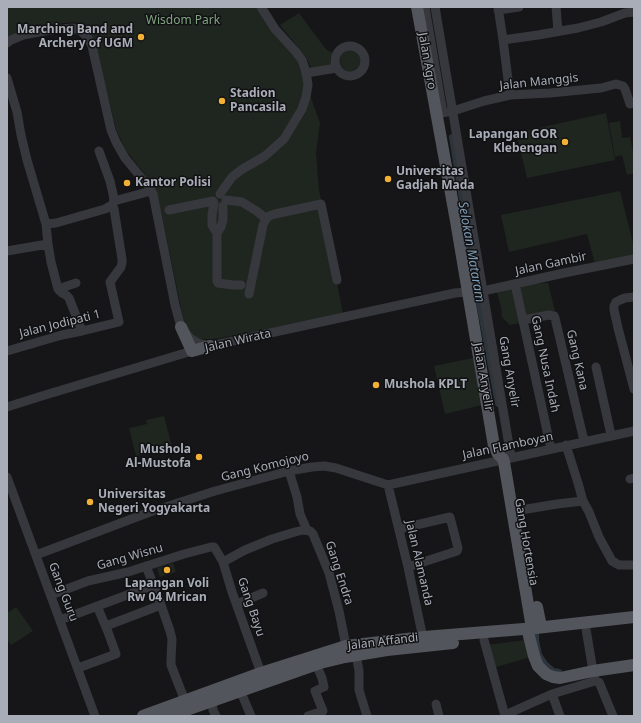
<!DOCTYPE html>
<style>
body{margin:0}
#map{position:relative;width:641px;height:723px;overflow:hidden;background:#161618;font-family:"Noto Sans",sans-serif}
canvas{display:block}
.frame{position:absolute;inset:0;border:8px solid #a8adb8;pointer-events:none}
</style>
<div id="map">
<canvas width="641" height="723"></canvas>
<div class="frame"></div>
</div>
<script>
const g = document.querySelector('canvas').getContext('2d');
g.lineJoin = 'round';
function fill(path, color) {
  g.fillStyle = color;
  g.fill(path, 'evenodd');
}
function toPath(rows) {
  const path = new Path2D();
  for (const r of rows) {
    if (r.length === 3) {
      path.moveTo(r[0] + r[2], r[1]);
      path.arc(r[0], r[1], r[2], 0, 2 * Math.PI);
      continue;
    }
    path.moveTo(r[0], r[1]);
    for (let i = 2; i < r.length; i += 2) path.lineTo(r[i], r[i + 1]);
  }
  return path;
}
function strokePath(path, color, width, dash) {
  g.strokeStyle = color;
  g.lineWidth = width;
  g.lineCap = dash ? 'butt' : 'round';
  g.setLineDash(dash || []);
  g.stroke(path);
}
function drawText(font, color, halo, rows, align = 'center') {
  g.font = font + ' "Noto Sans",sans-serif';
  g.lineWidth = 3;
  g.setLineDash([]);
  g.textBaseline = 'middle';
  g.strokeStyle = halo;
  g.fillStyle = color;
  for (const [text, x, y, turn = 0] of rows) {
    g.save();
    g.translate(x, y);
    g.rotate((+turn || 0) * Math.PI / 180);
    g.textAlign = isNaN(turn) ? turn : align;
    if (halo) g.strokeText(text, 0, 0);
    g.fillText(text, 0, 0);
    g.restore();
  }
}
const green = toPath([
 [7,7,257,7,299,61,303,76,320,123,316,153,319,190,343,314,258,331,215,339,194,339,186,327,182,313,162,216,153,185,125,149,116,129,97,52,88,29,74,22,46,25,13,35,7,39],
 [299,13,325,48,328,51,332,52,330,59,332,65,311,68,306,57,280,25],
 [351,61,11],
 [606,113,615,160,527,178,516,133],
 [620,121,622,138,630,137,634,157,634,173,627,175,622,155,615,157,609,123],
 [620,191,634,247,634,256,595,264,587,234,509,252,501,215],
 [548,283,555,311,525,318,518,284],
 [513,287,520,323,510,325,502,317,501,306,496,290],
 [473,358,482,405,445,414,434,366],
 [164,416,172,447,136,456,129,428,147,424,146,420],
 [173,563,176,572,160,577,157,568],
 [16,607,33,631,11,645,7,639,7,613],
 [533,639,534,656,493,668,487,645]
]);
const canal = toPath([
 [452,137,476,286,498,404],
 [536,628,536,640,539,655,545,664,553,671,559,672]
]);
const minor = toPath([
 [425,7,443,113],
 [435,7,511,457],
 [498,7,503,40,510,95],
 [556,7,558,31],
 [498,10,519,7],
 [503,40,538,35,578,28,601,22,625,13,634,12],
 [7,43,11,40,23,35,50,30,73,28,81,31,88,38,92,46,111,130,116,142,125,158,148,186,153,194,175,305,181,327,190,338,198,343,210,346,455,293,483,291,564,273,634,259],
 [350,61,15],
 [306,73,337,68],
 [7,78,17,112,21,135,27,160,46,224,48,244,51,262,58,289,62,293,66,295,69,298,82,331],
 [436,114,453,111,484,101,510,95,550,93,601,88,616,84,623,86,625,89,630,104,634,102],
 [99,151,110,181,113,194,114,201],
 [220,194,232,177,241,170,265,156,284,139,302,109,306,97,308,85,307,78,305,69,302,60,296,52,275,29,261,7],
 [226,200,242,202,258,212,266,219],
 [214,203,212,215,212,225,217,233,217,281,218,283,233,285,241,285],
 [169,210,213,201],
 [46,224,56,223,105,209,112,205,114,201,151,191],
 [217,233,221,227,223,220,223,206],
 [7,251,48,244],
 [515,284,551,449],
 [58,289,76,283],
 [249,294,263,225,266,219,269,216,275,214,321,204,337,280],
 [634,297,625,298,620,300,616,302,614,306,614,310,618,328,634,389],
 [523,320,549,315,554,316,555,318,584,441],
 [7,351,62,335,82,331,119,322,110,282,121,267,122,263,122,259,114,209,112,205],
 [596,367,611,435],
 [7,407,45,395,192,351],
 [566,445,578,483,583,501],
 [289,471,297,497,300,514,307,530],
 [7,477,95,716],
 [630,479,634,478],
 [388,485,408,567,424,643],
 [521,510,557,504,583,501,589,512,599,537,612,561,619,565,634,565],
 [399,529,450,517,458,548,457,551,408,567],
 [36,555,150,512,215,491,289,471,312,467,324,466,336,468,388,485,634,431],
 [223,562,245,550,272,539,295,532,303,530,310,531,313,534,329,573,339,611,346,646],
 [146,566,160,602,170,631,172,639,171,660,171,665,185,701],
 [51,595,88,581,128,572,184,554,211,547,214,547,216,550,223,562,232,592,261,673],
 [237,604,263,593],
 [60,620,154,585],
 [106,626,161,605],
 [586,629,593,671],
 [484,640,505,716],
 [356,655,359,671,359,690,367,716],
 [78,668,116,654,108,632,97,606],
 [594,676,595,681,599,682,613,716],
 [240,690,251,716],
 [552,694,560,716],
 [212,700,213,710,216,716],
 [436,704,439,716],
 [505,715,552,694,595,681],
 [308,716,323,711,315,691,324,687,322,678,316,664]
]);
const major = toPath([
 [417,7,456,221,494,446,498,454,503,459,504,462,532,628],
 [181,327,192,351,210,346],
 [537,607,541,627],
 [529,636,534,656,538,666,546,674,553,677,560,678,593,671,634,665],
 [143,716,261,673,346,646,424,637,536,628,634,617],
 [169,716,320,663,345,657,387,650,453,643]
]);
const markers = [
 [141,37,4,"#f2b134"],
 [222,101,4,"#f2b134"],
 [565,142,4,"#f2b134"],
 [388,179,4,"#f2b134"],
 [127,183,4,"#f2b134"],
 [376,385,4,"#f2b134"],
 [199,457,4,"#f2b134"],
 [90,502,4,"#f2b134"],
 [167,570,4,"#f2b134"]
];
const parkNames = [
 ["Wisdom Park",183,21]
];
const poiNames = [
 ["Marching Band and",133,30,"right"],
 ["Archery of UGM",133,44,"right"],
 ["Stadion",230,94],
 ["Pancasila",230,108],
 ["Lapangan GOR",557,135,"right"],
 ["Klebengan",557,149,"right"],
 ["Universitas",396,172],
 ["Gadjah Mada",396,186],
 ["Kantor Polisi",135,183],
 ["Mushola KPLT",384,385],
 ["Mushola",191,450,"right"],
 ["Al-Mustofa",191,464,"right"],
 ["Universitas",98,495],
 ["Negeri Yogyakarta",98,509],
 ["Lapangan Voli",167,584,"center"],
 ["Rw 04 Mrican",167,598,"center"]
];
const streetNames = [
 ["Jalan Agro",427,61,80],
 ["Jalan Manggis",539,82,-6],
 ["Jalan Gambir",551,264,-12],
 ["Jalan Jodipati 1",60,324,-14],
 ["Jalan Wirata",238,341,-13],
 ["Gang Kana",577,360,77],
 ["Gang Nusa Indah",545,364,78],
 ["Gang Anyelir",509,372,80],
 ["Jalan Anyelir",483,377,80],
 ["Jalan Flamboyan",508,446,-12],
 ["Gang Komojoyo",265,467,-14],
 ["Gang Hortensia",526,542,80],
 ["Gang Wisnu",130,557,-16],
 ["Jalan Alamanda",419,563,77],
 ["Gang Endra",339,573,72],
 ["Gang Guru",63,592,69],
 ["Gang Bayu",251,607,71],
 ["Jalan Affandi",383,642,-7]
];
const waterNames = [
 ["Selokan Mataram",471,252,80]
];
fill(green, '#1e261f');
strokePath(canal, '#2c353c', 6);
strokePath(minor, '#37383d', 9);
strokePath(major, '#53555c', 12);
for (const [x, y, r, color] of markers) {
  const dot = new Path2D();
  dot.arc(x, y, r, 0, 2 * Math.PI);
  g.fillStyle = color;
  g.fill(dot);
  strokePath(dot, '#111113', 1.5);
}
drawText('12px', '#7fa381', '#111113', parkNames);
drawText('bold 12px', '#a8adb8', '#111113', poiNames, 'left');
drawText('12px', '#a8adb8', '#111113', streetNames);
drawText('italic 13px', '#7f9bb3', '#111113', waterNames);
</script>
